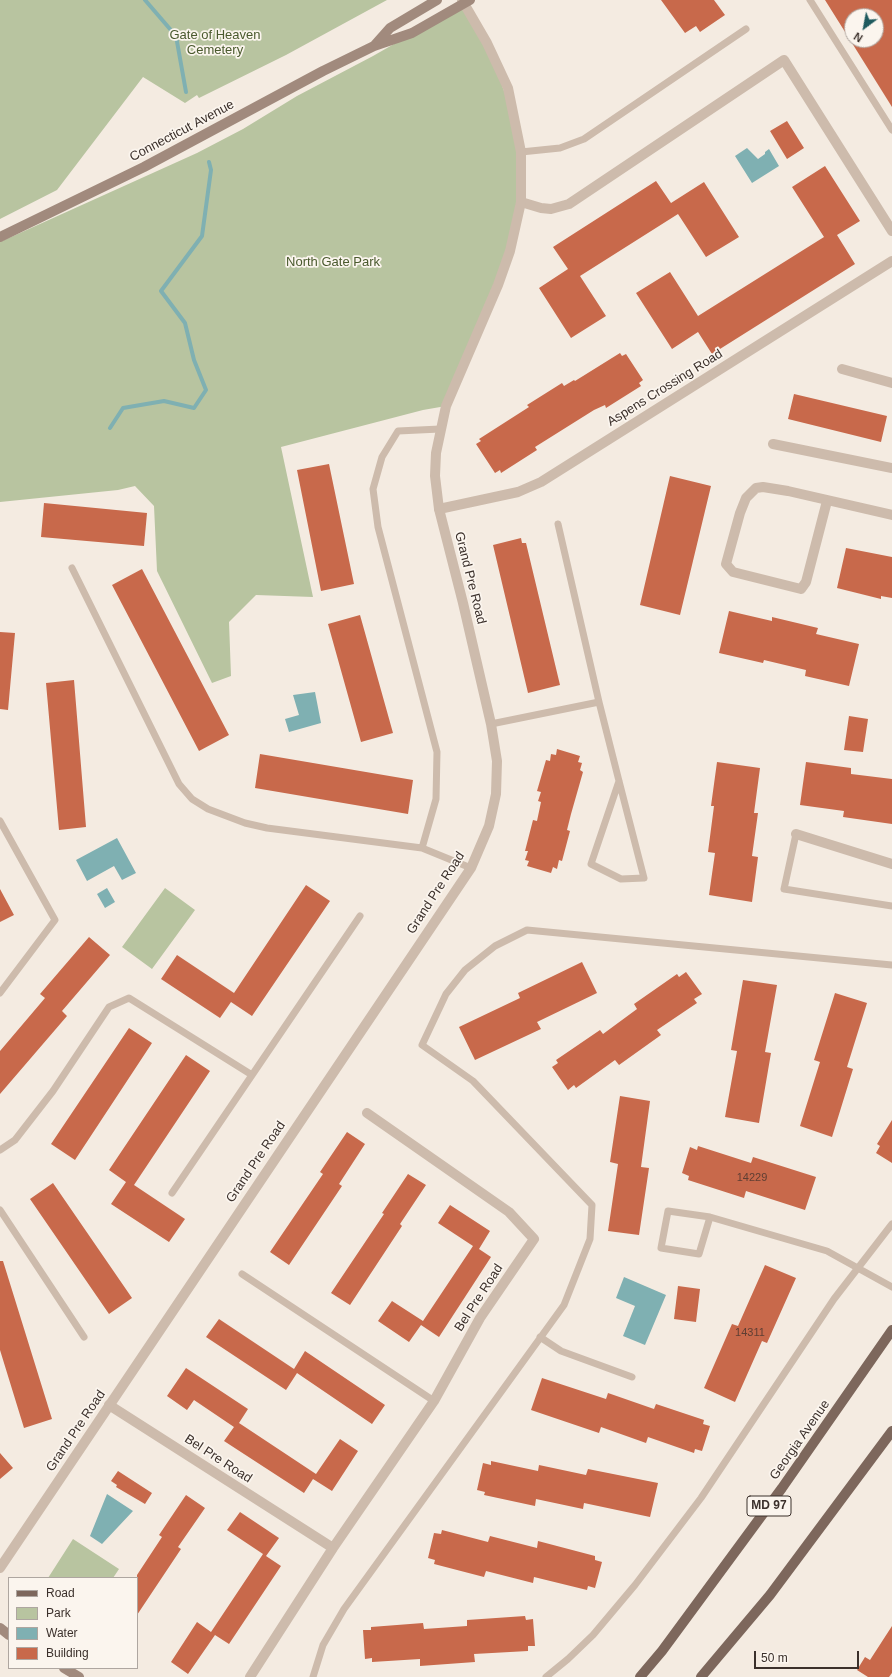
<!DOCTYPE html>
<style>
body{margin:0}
#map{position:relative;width:892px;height:1677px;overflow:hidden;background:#f4ebe1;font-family:Arial,sans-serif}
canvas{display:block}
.legend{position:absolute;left:8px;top:1577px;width:130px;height:92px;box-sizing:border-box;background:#fbf5ee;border:1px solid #aea6a0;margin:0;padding:5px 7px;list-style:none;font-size:12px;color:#3b302b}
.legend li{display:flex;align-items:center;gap:8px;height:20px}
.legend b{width:20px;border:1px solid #aea6a0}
.north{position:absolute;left:844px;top:8px;width:40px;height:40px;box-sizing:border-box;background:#fbf5ee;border:1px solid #aea6a0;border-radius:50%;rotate:212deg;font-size:11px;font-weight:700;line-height:16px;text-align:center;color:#3b302b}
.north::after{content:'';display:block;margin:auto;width:14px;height:18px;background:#1f5a5e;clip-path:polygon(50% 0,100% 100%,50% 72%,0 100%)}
.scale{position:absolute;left:754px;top:1651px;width:105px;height:18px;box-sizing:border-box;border:2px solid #3b302b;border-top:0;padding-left:5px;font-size:12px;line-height:14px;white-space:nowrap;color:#3b302b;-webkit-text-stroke:3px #fbf5ee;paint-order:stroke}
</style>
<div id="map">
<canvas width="892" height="1677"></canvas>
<ul class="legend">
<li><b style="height:5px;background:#7d675c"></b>Road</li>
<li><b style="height:11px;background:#b8c4a0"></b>Park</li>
<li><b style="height:11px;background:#7fb0b2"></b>Water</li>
<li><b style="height:11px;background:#c8694b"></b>Building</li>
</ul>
<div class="north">N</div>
<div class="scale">50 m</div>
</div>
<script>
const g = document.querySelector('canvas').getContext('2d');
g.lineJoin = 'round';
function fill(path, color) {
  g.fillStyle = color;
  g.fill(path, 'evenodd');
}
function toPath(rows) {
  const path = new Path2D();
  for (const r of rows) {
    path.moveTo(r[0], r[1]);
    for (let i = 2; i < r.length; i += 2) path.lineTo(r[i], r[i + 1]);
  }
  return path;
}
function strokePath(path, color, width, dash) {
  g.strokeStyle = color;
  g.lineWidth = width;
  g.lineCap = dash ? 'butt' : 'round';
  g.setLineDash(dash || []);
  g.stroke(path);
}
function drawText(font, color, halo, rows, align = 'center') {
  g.font = font + ' Arial,sans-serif';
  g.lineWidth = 3.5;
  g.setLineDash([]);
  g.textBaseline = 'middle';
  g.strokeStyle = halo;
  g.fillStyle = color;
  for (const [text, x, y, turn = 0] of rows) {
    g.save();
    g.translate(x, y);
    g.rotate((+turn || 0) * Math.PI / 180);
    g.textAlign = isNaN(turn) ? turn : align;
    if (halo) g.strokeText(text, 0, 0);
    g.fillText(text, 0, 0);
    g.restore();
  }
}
const green = toPath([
 [0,0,387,0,286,55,199,98,197,95,185,103,143,77,57,190,0,219],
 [464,4,487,43,519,133,517,226,446,406,423,410,281,447,313,597,256,595,229,622,231,676,212,683,157,571,154,506,135,486,118,490,0,502,0,242,197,153,243,129,297,96,373,56],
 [165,888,195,910,152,969,122,947],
 [73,1539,119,1569,113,1578,48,1578]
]);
const water = toPath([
 [747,148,758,159,765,154,765,152,769,149,779,166,752,183,735,156],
 [315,692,321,723,289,732,285,719,299,715,293,695],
 [117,838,136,873,122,880,114,866,87,881,76,860],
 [107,888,115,902,105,908,97,894],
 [624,1277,666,1295,645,1345,623,1336,635,1306,616,1298],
 [107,1494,133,1511,102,1544,90,1536]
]);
const stream = toPath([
 [145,0,176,36,186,92],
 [110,428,123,408,164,401,194,408,206,390,194,360,185,323,161,291,202,236,211,170,209,162]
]);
const building = toPath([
 [661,0,714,0,725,15,700,32,696,26,685,33],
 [825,0,892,0,892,107,852,43],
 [852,16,876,16,876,40,852,40],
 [787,121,804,148,787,159,770,131],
 [825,166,860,221,837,235,855,264,712,354,698,332,672,349,636,293,670,272,698,316,824,237,792,187],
 [656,181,671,203,704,182,739,237,706,257,678,214,580,276,606,316,571,338,539,288,568,269,553,247],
 [620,353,622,356,626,354,643,380,639,383,641,386,606,408,605,405,594,410,535,447,537,450,501,473,500,470,495,473,476,444,481,441,479,439,529,407,527,405,562,383,564,386,574,380,575,381],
 [794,394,887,416,881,442,788,419],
 [329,464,354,584,321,591,297,470],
 [670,476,711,486,680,615,640,605],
 [44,503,147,513,144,546,41,537],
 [521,538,522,543,526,543,560,685,528,693,493,545],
 [846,548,892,557,892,598,881,596,881,599,837,588],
 [142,569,229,735,199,751,112,585],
 [729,611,772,621,772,617,818,628,816,634,859,644,849,686,805,676,806,670,764,660,763,663,719,653],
 [360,615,393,733,361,742,328,624],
 [0,632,15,633,8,710,0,709],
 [74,680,86,827,59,830,46,683],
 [849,716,868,719,863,752,844,750],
 [557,749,580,756,578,762,582,763,580,770,583,772,571,814,567,830,570,831,562,861,559,860,557,869,553,867,551,873,527,866,529,861,525,860,528,851,525,851,533,820,537,821,541,802,538,801,541,792,537,791,546,760,550,761,551,754,556,755],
 [260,754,413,780,408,814,255,788],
 [717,762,760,768,754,813,758,813,752,856,758,857,752,902,709,895,715,853,708,852,714,806,711,806],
 [806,762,851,768,851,774,892,779,892,824,843,817,844,811,800,805],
 [306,885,330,901,252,1016,231,1002,220,1018,161,979,177,955,234,993],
 [0,889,14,915,0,922],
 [89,937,110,955,62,1011,67,1016,0,1094,0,1051,45,998,40,994],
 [582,962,597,993,537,1022,541,1029,475,1060,459,1027,520,998,518,993],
 [686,972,702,994,694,999,697,1003,657,1030,661,1035,619,1065,615,1060,576,1088,574,1085,568,1090,552,1067,558,1063,556,1060,600,1030,603,1034,637,1009,634,1004,677,974,679,977],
 [743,980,777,985,765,1052,771,1053,759,1123,725,1117,737,1051,731,1050],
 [835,993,867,1003,847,1067,853,1069,832,1137,800,1126,820,1062,814,1060],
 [129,1028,152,1043,75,1160,51,1144],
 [186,1055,210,1071,134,1185,185,1219,169,1242,111,1204,126,1182,109,1170],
 [620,1096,650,1101,641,1167,649,1168,639,1235,608,1231,618,1164,610,1162],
 [892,1120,892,1163,876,1153,880,1146,877,1144],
 [347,1132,365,1144,339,1184,342,1186,289,1265,270,1252,323,1174,320,1172],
 [698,1146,751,1163,753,1157,816,1177,805,1210,746,1191,744,1198,688,1180,689,1176,682,1173,690,1147,697,1150],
 [408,1174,426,1185,400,1224,402,1226,350,1305,331,1293,384,1214,382,1213],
 [53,1183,132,1298,109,1314,30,1199],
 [450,1205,490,1231,479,1249,491,1257,439,1337,421,1325,409,1342,378,1321,392,1301,423,1321,473,1246,438,1223],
 [0,1261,3,1261,52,1419,24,1428,0,1350],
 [765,1265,796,1278,767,1343,762,1341,735,1402,704,1388,732,1324,738,1326],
 [678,1286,700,1289,696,1322,674,1319],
 [219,1319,294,1369,305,1351,385,1405,372,1424,297,1373,286,1390,206,1337],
 [186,1368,248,1409,239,1423,316,1474,340,1439,358,1451,332,1491,313,1479,304,1493,224,1441,234,1427,194,1400,187,1410,167,1396],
 [542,1378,606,1399,608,1393,654,1409,656,1404,704,1420,703,1424,710,1426,702,1451,695,1449,694,1453,648,1437,646,1443,601,1427,599,1433,531,1410],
 [0,1453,13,1468,0,1479],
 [491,1461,538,1471,539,1465,586,1475,588,1469,658,1483,650,1517,584,1503,583,1509,536,1499,535,1506,484,1495,485,1492,477,1490,483,1463,491,1465],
 [118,1471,152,1493,145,1504,116,1487,117,1485,111,1481],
 [186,1495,205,1508,178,1547,181,1549,137,1615,137,1575,162,1537,159,1535],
 [240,1512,279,1538,266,1556,281,1566,229,1644,215,1635,188,1674,171,1662,197,1622,211,1632,263,1554,227,1530],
 [442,1530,488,1542,490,1536,537,1548,538,1541,595,1556,595,1560,602,1562,595,1588,588,1586,587,1590,534,1577,533,1583,486,1571,484,1577,434,1564,435,1560,428,1558,434,1533,441,1534],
 [525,1616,526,1620,533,1619,535,1646,528,1646,528,1651,474,1654,475,1662,420,1666,420,1659,372,1662,372,1658,365,1659,363,1630,371,1630,371,1627,423,1623,424,1629,467,1626,467,1620],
 [892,1626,892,1673,889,1677,868,1677,857,1670,865,1657,870,1660]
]);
const service = toPath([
 [810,0,892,130],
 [521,152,560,148,584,139,746,29],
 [558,524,599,702,619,781,644,878,621,879,591,864,619,781],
 [72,568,179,784,192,799,208,809,245,823,267,828,422,848,471,868],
 [491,724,599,702],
 [0,821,55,920,0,993],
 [796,834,784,889,892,906],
 [422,848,436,799,437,752,378,527,373,489,382,457,398,431,440,429],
 [0,1150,15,1140,53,1091,109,1007,129,998,252,1075],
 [172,1193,360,916],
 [0,1210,84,1337],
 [710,1217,699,1254,661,1248,668,1211,710,1217,827,1251,892,1287],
 [242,1274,434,1401],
 [540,1337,561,1351,632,1377],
 [313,1677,323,1645,344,1609,564,1305,590,1239,592,1205,473,1081,422,1045,446,994,465,970,495,946,527,930,892,965],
 [546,1677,568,1659,593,1635,635,1585,701,1498,834,1299,892,1224]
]);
const minor = toPath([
 [521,202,541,208,551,209,569,204,784,60,892,231],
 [842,369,892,383],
 [773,444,892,468],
 [827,501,806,582,801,589,733,572,726,564,740,513,746,498,756,488,763,487,788,491,892,515],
 [439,509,518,492,541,482,892,261],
 [796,834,892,864],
 [109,1405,333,1548],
 [250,1677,333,1548,434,1401,480,1318,534,1239,509,1212,367,1113]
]);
const tertiary = toPath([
 [0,1568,471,868,489,826,496,794,497,761,491,724,463,603,439,509,435,476,436,453,446,406,498,285,510,251,521,202,521,152,508,88,487,43,462,0]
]);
const secondary = toPath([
 [374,46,390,28,437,0],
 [0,237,144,167,323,71,374,46,412,33,470,0],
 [0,1628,9,1635],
 [64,1668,79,1677]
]);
const primary = toPath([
 [640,1677,662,1651,782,1488,892,1330],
 [701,1677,770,1595,892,1431]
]);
const numberNames = [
 ["14229",752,1178],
 ["14311",750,1333]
];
const shields = [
 [769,1506,44]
];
const shieldNames = [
 ["MD 97",769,1506]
];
const parkNames = [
 ["Gate of Heaven",215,35],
 ["Cemetery",215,50],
 ["North Gate Park",333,262]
];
const streetNames = [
 ["Connecticut Avenue",182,131,-28],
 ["Aspens Crossing Road",665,388,-32],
 ["Grand Pre Road",470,578,76],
 ["Grand Pre Road",436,893,-57],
 ["Grand Pre Road",256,1162,-56],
 ["Bel Pre Road",479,1298,-57],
 ["Grand Pre Road",76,1431,-56],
 ["Georgia Avenue",800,1440,-55],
 ["Bel Pre Road",218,1459,33]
];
fill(green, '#b8c4a0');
fill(water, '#7fb0b2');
strokePath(stream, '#7fb0b2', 4);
fill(building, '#c8694b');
strokePath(service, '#cdbbac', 7);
strokePath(minor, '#cdbbac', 10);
strokePath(tertiary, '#cdbbac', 10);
strokePath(secondary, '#a18a7d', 10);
strokePath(primary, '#7d675c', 10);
drawText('11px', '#5e3e33', null, numberNames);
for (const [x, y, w] of shields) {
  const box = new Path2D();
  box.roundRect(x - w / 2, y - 10, w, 20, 3);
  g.fillStyle = '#fbf5ee';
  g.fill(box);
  strokePath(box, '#3b302b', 1);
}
drawText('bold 12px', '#3b302b', null, shieldNames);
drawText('13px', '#4a5a2e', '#fbf5ee', parkNames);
drawText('13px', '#3b302b', '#fbf5ee', streetNames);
</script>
